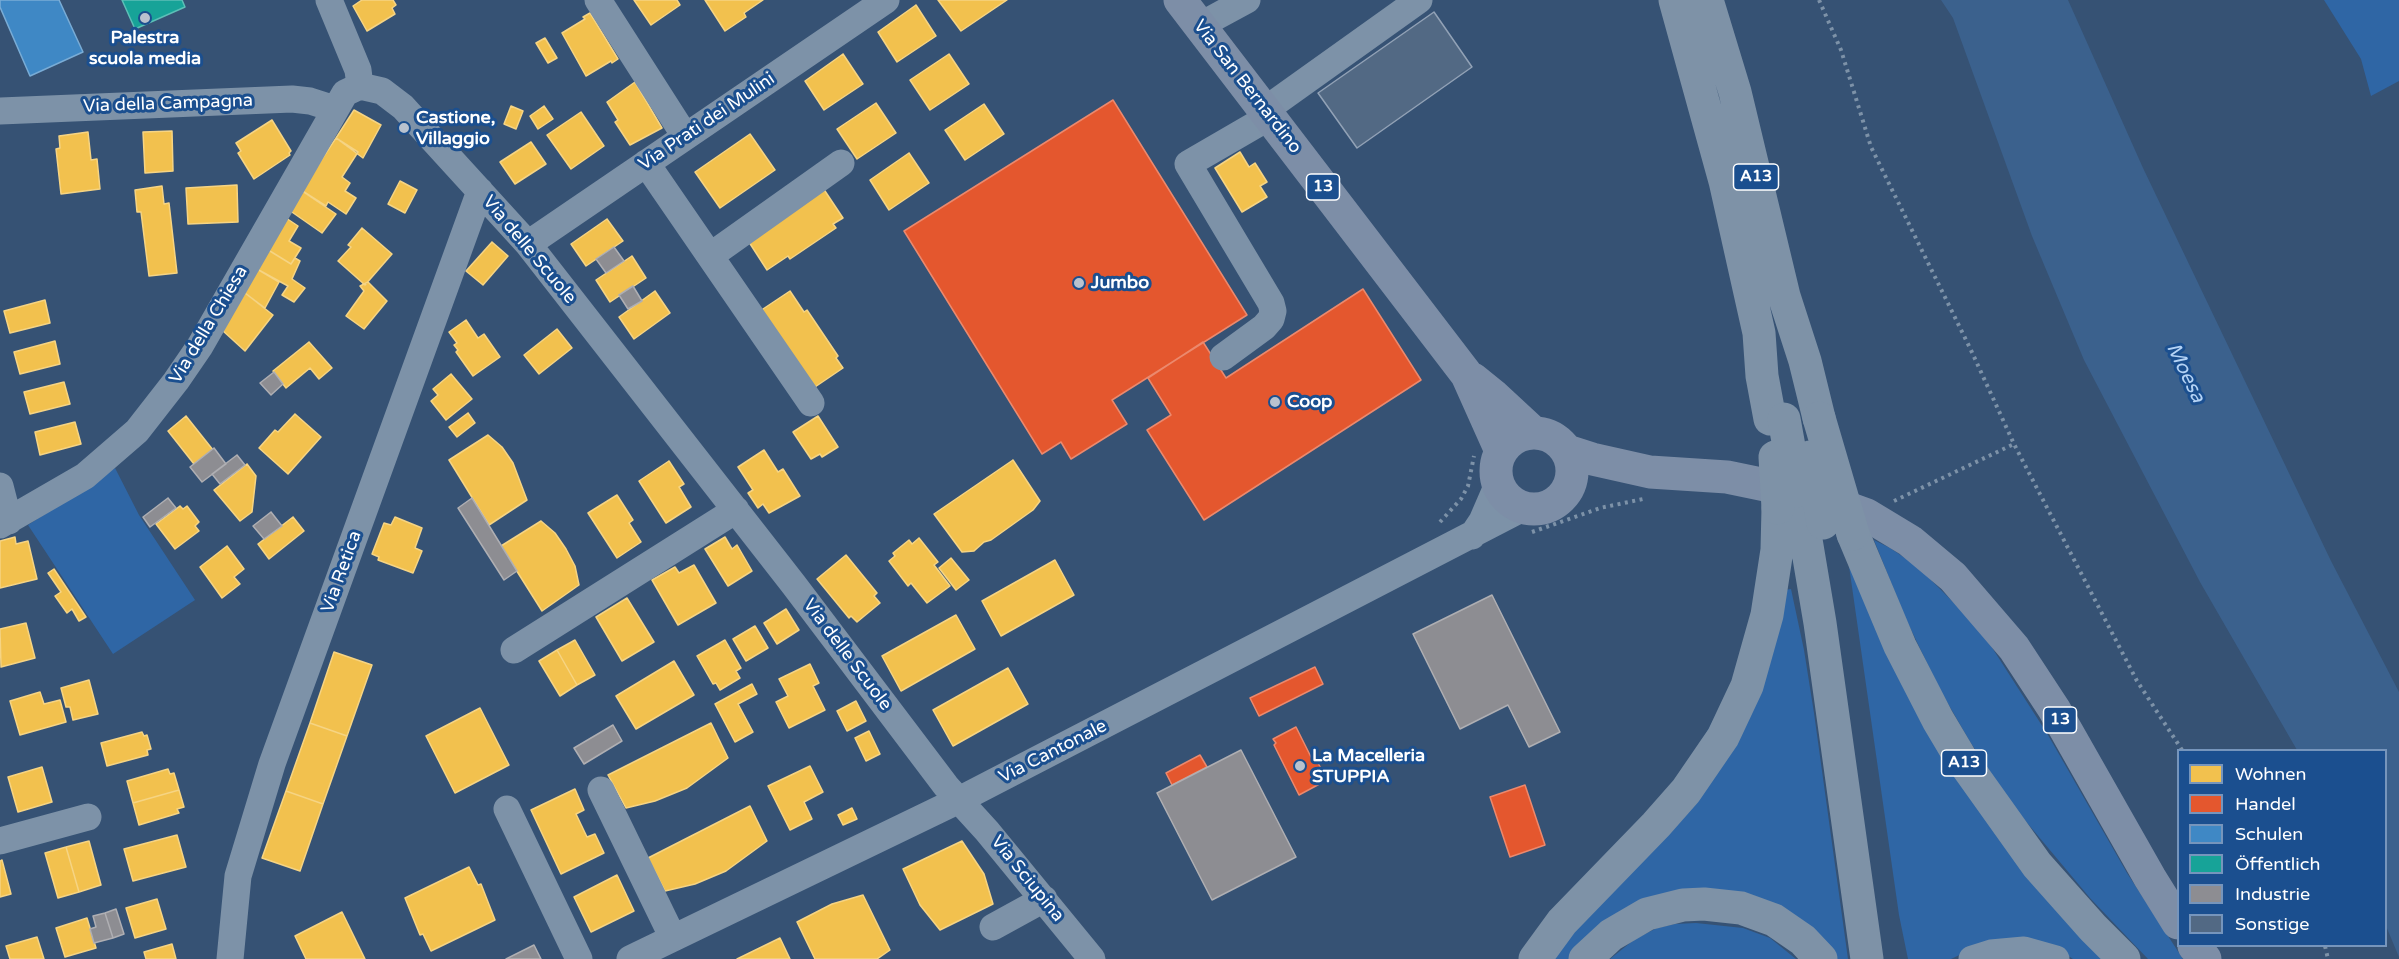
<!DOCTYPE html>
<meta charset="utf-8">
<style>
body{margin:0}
#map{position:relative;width:2399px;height:959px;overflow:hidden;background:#365274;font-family:"Varela Round",sans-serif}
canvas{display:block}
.legend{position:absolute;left:2177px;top:749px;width:210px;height:198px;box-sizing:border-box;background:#1b4f8f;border:2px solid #7695bc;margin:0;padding:8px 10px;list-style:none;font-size:18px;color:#fff}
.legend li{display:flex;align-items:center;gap:12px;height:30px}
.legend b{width:30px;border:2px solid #7695bc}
</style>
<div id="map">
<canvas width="2399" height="959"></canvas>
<ul class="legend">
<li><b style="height:16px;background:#f2c14e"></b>Wohnen</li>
<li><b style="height:16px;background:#e4572e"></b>Handel</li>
<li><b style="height:16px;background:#3f88c5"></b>Schulen</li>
<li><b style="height:16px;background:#17a398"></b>Öffentlich</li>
<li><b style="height:16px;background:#8d8d92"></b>Industrie</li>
<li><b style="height:16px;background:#526984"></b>Sonstige</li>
</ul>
</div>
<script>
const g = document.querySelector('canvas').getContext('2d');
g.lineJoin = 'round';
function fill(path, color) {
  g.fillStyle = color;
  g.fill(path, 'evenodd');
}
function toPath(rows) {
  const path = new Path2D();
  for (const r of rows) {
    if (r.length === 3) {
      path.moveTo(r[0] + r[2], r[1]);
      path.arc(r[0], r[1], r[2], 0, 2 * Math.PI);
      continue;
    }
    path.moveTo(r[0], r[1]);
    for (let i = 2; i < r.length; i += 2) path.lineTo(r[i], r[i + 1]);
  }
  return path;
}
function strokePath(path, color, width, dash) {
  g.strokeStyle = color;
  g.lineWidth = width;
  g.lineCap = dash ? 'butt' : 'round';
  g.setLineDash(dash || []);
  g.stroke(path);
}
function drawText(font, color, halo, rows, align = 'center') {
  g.font = font + ' "Varela Round",sans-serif';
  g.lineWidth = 6;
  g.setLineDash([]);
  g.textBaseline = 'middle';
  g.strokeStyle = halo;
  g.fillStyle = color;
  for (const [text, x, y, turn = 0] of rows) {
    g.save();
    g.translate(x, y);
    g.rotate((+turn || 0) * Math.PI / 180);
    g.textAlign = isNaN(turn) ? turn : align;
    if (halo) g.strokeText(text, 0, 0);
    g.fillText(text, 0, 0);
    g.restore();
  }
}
const green = toPath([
 [2324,0,2399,0,2399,81,2371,96,2361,59],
 [115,468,139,515,195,600,113,654,28,525],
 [1874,540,1890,548,1917,566,1965,614,1991,646,2048,735,2127,873,2183,959,2148,959,2090,898,2008,800,1969,740,1939,688,1904,615],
 [1847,552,2107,959,2073,959,2064,953,1968,951,1951,959,1908,959,1899,915],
 [1791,589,1804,650,1814,713,1848,959,1835,959,1717,895,1574,959,1550,959,1632,868,1785,590],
 [1696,923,1743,928,1770,938,1796,959,1610,959,1635,939,1657,928,1675,924]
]);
const water = toPath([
 [1941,0,2068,0,2143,168,2331,561,2399,692,2399,957,2386,926,2386,750,2297,750,2200,582,2084,360,2032,236,1953,18]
]);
const homes = toPath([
 [362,0,393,0,396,5,392,8,395,14,367,31,353,6,362,0],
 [634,0,677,0,680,5,651,25,634,0],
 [705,0,763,0,744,13,746,17,725,31,705,0],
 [938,0,1007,0,961,31,938,0],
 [916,5,936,36,897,62,878,32,916,5],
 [590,13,618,59,612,63,611,61,586,76,562,33,585,19,583,17,590,13],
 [545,38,557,58,548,63,536,43,545,38],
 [843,54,863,84,824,110,805,81,843,54],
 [949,54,969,84,930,110,910,80,949,54],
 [635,82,662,128,630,145,615,122,618,120,607,102,635,82],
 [876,103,896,133,857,159,837,129,876,103],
 [984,104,1004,134,965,160,945,130,984,104],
 [511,106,523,111,516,129,504,124,511,106],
 [544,106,553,119,538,129,530,116,544,106],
 [354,110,381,125,363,158,336,138,354,110],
 [581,112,604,146,571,169,547,135,581,112],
 [272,120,291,151,289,153,290,155,254,179,238,153,241,151,236,143,272,120],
 [172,131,173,171,145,173,143,132,172,131],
 [88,132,91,160,97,159,100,189,61,194,56,149,60,148,59,136,88,132],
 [750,134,775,170,720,208,695,172,750,134],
 [336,138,358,152,342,177,350,183,345,191,356,198,346,214,328,202,326,206,301,190,336,138],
 [531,142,546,164,515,184,500,162,531,142],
 [1240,152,1249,167,1255,163,1267,182,1260,186,1267,197,1242,212,1215,168,1240,152],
 [909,153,929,183,889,210,870,180,909,153],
 [400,181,417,190,405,213,388,204,400,181],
 [237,185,238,222,188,224,186,188,237,185],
 [162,186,164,204,169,203,177,273,149,276,141,212,137,212,135,190,162,186],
 [823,188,843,218,833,224,836,228,790,259,788,256,767,270,747,239,823,188],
 [302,191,336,214,322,233,289,210,302,191],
 [286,218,298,226,289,241,301,248,291,264,265,248,286,218],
 [607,219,623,241,586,266,571,244,607,219],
 [362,228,392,254,365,285,338,261,351,247,348,245,362,228],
 [492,242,508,256,483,285,466,271,492,242],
 [265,248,291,264,295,258,300,261,292,279,305,288,294,302,282,295,288,286,257,269,265,248],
 [632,256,646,278,610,302,596,280,632,256],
 [257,269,279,282,265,308,245,293,257,269],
 [368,282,387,301,364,329,346,316,364,291,360,286,368,282],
 [655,291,670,313,634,339,619,317,655,291],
 [790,291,804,312,807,310,838,356,836,358,843,368,812,389,760,311,790,291],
 [245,293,273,315,245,351,222,330,245,293],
 [45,300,50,323,10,333,4,311,45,300],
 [466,320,478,338,484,334,500,357,473,376,456,352,458,350,454,345,457,343,449,332,466,320],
 [557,329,572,348,539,374,524,355,557,329],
 [55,341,60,364,20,374,14,352,55,341],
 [309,342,332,368,319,379,310,368,286,388,273,371,309,342],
 [451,374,472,399,446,420,431,401,438,395,433,389,451,374],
 [64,382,70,404,30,414,24,392,64,382],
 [468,413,475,423,457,437,449,427,468,413],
 [295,414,321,437,288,474,259,448,275,430,278,432,295,414],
 [186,416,213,450,194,464,168,431,186,416],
 [818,416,838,447,822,457,820,454,811,459,793,432,818,416],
 [75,422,81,444,40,455,35,432,75,422],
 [488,435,502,447,513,463,527,500,489,525,449,460,488,435],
 [764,450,778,472,783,469,800,496,769,513,763,504,758,508,748,493,753,490,738,467,764,450],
 [1013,460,1040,501,1033,510,991,540,984,542,974,551,962,552,934,514,1013,460],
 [669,461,684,484,679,487,691,507,666,523,639,481,669,461],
 [247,464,256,476,252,512,240,521,214,490,247,464],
 [617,495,633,520,629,523,641,542,617,558,588,513,617,495],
 [180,506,183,509,187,506,199,522,195,526,199,531,175,549,156,524,180,506],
 [293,517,304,531,269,559,258,544,293,517],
 [395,517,422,528,415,548,422,551,413,573,378,560,379,557,372,554,384,523,391,525,395,517],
 [541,521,555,533,566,549,575,566,579,585,542,611,501,546,541,521],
 [15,537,16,544,28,541,37,579,0,588,0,541,15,537],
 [725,537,732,549,737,545,752,571,728,586,705,549,725,537],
 [919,538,938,562,934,565,950,586,927,603,911,583,908,586,889,561,895,556,893,553,909,540,912,544,919,538],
 [227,546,244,569,234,577,240,584,222,598,200,567,227,546],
 [846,555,877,593,874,596,880,603,857,622,851,616,849,618,817,579,846,555],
 [951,558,969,580,956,590,939,568,951,558],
 [1055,560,1074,595,1001,636,982,601,1055,560],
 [694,565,716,603,678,625,652,580,675,567,679,573,694,565],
 [54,569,86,617,79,621,72,609,67,613,55,596,61,592,48,573,54,569],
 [627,598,654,642,622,661,596,617,627,598],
 [786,609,799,630,777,644,764,623,786,609],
 [956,615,975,649,901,691,882,656,956,615],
 [26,623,35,658,1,667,0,629,26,623],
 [755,626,768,648,746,661,733,639,755,626],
 [575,640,595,675,577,685,557,650,575,640],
 [725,640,741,668,736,671,740,678,720,690,716,683,713,684,697,656,725,640],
 [557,650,577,685,560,696,539,661,557,650],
 [334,652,372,665,347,736,310,723,334,652],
 [674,661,694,695,636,729,616,696,674,661],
 [810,664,819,683,813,686,825,710,789,728,776,702,788,696,779,679,810,664],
 [1008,668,1028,704,953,746,933,710,1008,668],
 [89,680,98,714,73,720,70,707,66,707,61,688,89,680],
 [752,684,757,694,738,704,753,732,735,742,715,704,752,684],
 [40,692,44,704,60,700,66,722,20,735,10,701,40,692],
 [856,701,866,721,847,731,837,711,856,701],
 [480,708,509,765,455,793,426,736,480,708],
 [310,723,347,736,323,804,286,791,310,723],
 [711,723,728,758,687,788,655,801,626,808,608,775,711,723],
 [869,731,880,754,866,761,855,738,869,731],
 [142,732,144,736,147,735,151,749,147,750,148,755,107,766,101,743,142,732],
 [810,766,823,792,804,802,812,819,790,830,768,786,810,766],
 [42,767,52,802,18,812,8,777,42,767],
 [168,769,170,774,174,773,179,790,133,803,127,781,168,769],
 [575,789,584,810,576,814,587,837,595,834,604,853,561,874,531,810,575,789],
 [179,790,184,807,177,809,179,813,139,825,133,803,179,790],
 [286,791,323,804,300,871,262,858,286,791],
 [750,806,767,841,726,871,695,884,665,891,648,858,750,806],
 [852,808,857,819,843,825,838,815,852,808],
 [177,835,186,867,133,881,124,849,177,835],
 [89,841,101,885,79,892,66,847,89,841],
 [962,841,984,874,993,904,940,930,920,905,903,869,962,841],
 [66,847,79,892,58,898,45,853,66,847],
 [2,860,11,894,0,897,0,861,2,860],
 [469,867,478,885,481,884,495,920,431,951,423,934,420,935,405,898,469,867],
 [617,875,634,911,591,932,574,897,617,875],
 [863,895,890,950,877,959,815,959,797,922,832,904,863,895],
 [157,899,166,929,135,938,126,908,157,899],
 [342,912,365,959,306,959,295,936,342,912],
 [87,918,96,948,65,957,56,928,87,918],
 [37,937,44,959,10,959,6,946,37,937],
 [780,938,790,959,737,959,780,938],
 [172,944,176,959,146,959,144,952,172,944]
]);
const shops = toPath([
 [1113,100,1247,315,1112,400,1127,424,1071,459,1061,442,1042,454,904,231,1113,100],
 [1363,289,1421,380,1204,520,1147,430,1171,415,1148,378,1203,342,1226,378,1363,289],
 [1315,667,1323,684,1259,716,1250,698,1315,667],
 [1296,727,1313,761,1316,759,1327,780,1299,795,1274,745,1276,743,1273,739,1296,727],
 [1200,755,1207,767,1172,785,1166,773,1200,755],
 [1525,785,1545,845,1510,857,1490,797,1525,785]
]);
const schools = toPath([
 [0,0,59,0,83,52,30,76,0,7,0,0]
]);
const public = toPath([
 [122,0,182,0,185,7,135,29,122,0]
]);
const industry = toPath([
 [614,247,624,261,606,273,596,259,614,247],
 [633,286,642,301,628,309,619,295,633,286],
 [274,372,283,384,271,395,260,383,274,372],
 [214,448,226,464,202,482,190,467,214,448],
 [237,455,245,465,220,484,212,474,237,455],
 [168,498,176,508,150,527,143,517,168,498],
 [472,498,517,571,504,580,458,508,472,498],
 [271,512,282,526,264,539,253,526,271,512],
 [1492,595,1560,732,1529,747,1508,705,1460,729,1413,634,1492,595],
 [613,725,622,741,584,764,574,748,613,725],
 [1241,750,1296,857,1212,900,1157,793,1241,750],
 [116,909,124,934,113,938,105,913,116,909],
 [105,913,113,938,94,943,90,929,96,927,93,916,105,913],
 [534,945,541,959,506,959,534,945]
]);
const building = toPath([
 [1434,12,1472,67,1357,148,1318,93,1434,12]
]);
const path = toPath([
 [1819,0,1841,50,1871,147,1970,348,2014,444,2137,681,2182,750],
 [1894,501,2014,444],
 [1440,522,1461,499,1468,486,1474,456],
 [1532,532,1600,508,1643,499],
 [2325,946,2328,959]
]);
const minor = toPath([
 [329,0,358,70,360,86],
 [598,0,685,136],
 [1199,26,1247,0],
 [360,86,382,91,403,107,528,244,794,585,946,786,987,831,1092,959],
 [1265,110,1419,0],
 [0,111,292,99,310,101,335,109],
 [646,163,811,403],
 [528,244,886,0],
 [710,256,841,163],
 [1223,357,1264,327,1271,319,1273,311,1271,303,1188,164,1269,117],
 [0,486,9,521],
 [0,525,85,476,137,431,176,381,200,346,345,93,360,86],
 [1472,536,1482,521,1498,484],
 [514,650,736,510],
 [601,790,673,938],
 [507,809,579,959],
 [0,841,88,817],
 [993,927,1044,899],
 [230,959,238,876,272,764,480,191],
 [630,959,959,800,1523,508],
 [1972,959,1991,953,2024,950,2056,959]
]);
const major = toPath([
 [1180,0,1467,375,1501,451],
 [1473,379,1494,396,1534,433],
 [1534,471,38],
 [1567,451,1592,459,1650,472,1727,477,1809,494,1867,515,1910,541,1953,577,2014,648,2054,709,2150,878,2178,923],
 [2194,946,2205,959]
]);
const highway = toPath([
 [1675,0,1725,181,1759,333,1762,376,1770,419],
 [1707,0,1735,92,1784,296,1805,361,1819,418],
 [1802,516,1820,623,1867,959],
 [1853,534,1900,646,1938,720,1960,757,2037,865,2093,928,2124,959],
 [1535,959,1562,922,1656,825,1686,791,1723,737,1747,686,1767,615,1777,550,1778,508],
 [1585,959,1611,935,1647,914,1683,905,1704,904,1741,908,1774,920,1803,940,1821,959]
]);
const highwayBridge = toPath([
 [1819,418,1853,534],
 [1784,419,1797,491],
 [1775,457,1778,508],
 [1810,457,1823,523]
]);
const markers = [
 [145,18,6,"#b9c2ce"],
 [404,128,6,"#b9c2ce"],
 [1079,283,6,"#b9c2ce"],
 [1275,402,6,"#b9c2ce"],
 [1300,766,6,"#b9c2ce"]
];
const shields = [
 [1756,177,45],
 [1323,187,33],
 [2060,720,33],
 [1964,763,45]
];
const shieldNames = [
 ["A13",1756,177],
 ["13",1323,187],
 ["13",2060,720],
 ["A13",1964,763]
];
const poiNames = [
 ["Palestra",145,38,"center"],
 ["scuola media",145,59,"center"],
 ["Castione,",416,118],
 ["Villaggio",416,139],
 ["Jumbo",1091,283],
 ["Coop",1287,402],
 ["La Macelleria",1312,756],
 ["STUPPIA",1312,777]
];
const streetNames = [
 ["Via San Bernardino",1247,87,52],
 ["Via della Campagna",168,104,-2],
 ["Via Prati dei Mulini",707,122,-34],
 ["Via delle Scuole",529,250,50],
 ["Via della Chiesa",209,325,-59],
 ["Via Retica",342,572,-70],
 ["Via delle Scuole",847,655,53],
 ["Via Cantonale",1053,752,-27],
 ["Via Sciupina",1027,879,51]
];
const waterNames = [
 ["Moesa",2185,373,64]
];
fill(green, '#2f66a5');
fill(water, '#3b618d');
fill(homes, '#f2c14e');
strokePath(homes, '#f6d483', 1.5);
fill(shops, '#e4572e');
strokePath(shops, '#ec896d', 1.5);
fill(schools, '#3f88c5');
strokePath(schools, '#79acd6', 1.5);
fill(public, '#17a398');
strokePath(public, '#5dbfb7', 1.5);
fill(industry, '#8d8d92');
strokePath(industry, '#afafb3', 1.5);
fill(building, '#526984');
strokePath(building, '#92a2b6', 1.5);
strokePath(path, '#7d92a8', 4, [3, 4.5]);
strokePath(minor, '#7d92a8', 27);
strokePath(major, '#7d8ea7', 33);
strokePath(highway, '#7e92a7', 33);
strokePath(highwayBridge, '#7e92a7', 33);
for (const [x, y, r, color] of markers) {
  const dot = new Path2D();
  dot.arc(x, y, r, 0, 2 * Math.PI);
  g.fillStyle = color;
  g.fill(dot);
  strokePath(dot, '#1b4f8f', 2);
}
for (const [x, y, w] of shields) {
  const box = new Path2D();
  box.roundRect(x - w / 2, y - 13, w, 26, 4.5);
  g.fillStyle = '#1b4f8f';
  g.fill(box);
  strokePath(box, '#fff', 1.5);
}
drawText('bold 16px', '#fff', null, shieldNames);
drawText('bold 18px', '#fff', '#1b4f8f', poiNames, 'left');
drawText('18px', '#fff', '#1b4f8f', streetNames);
drawText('italic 20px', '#b5d3f5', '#1b4f8f', waterNames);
</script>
